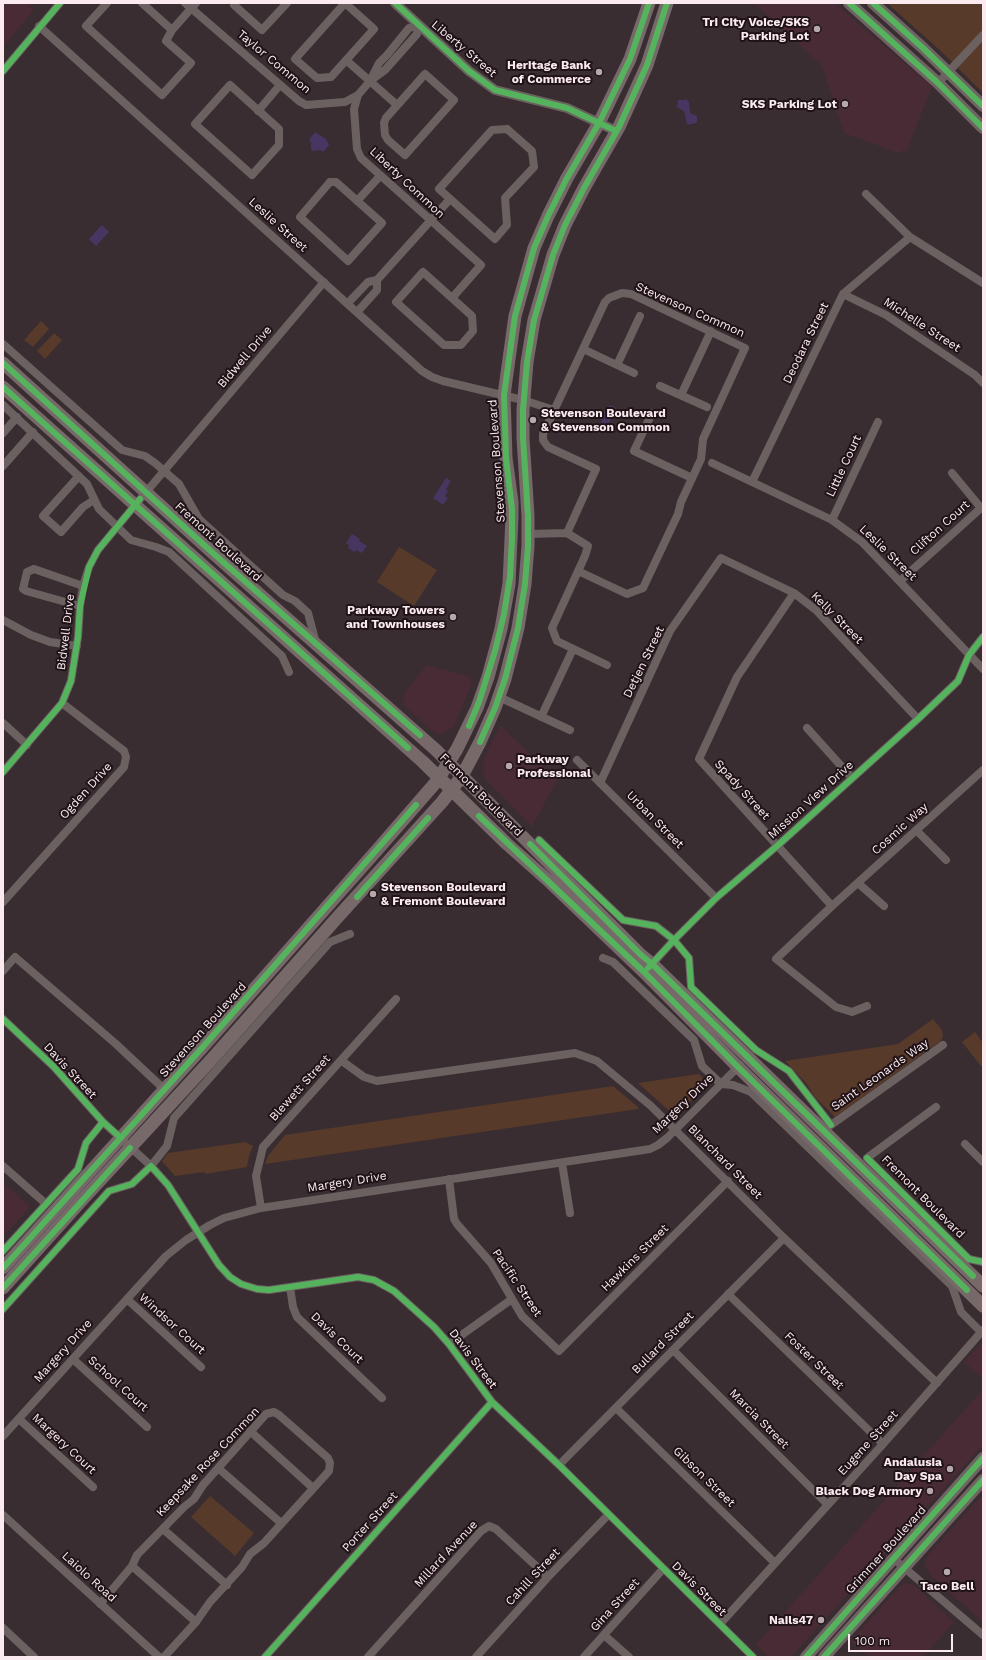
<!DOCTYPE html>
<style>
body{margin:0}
#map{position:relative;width:986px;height:1660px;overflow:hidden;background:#392d31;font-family:"Work Sans",sans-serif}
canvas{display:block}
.frame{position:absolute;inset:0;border:4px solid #fbeaef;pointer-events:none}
.scale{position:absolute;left:848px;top:1634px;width:105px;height:18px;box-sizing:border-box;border:2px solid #fbeaef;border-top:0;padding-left:5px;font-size:12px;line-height:14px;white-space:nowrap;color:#fbeaef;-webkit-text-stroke:3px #1f1317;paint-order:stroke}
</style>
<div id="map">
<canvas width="986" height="1660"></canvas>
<div class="frame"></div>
<div class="scale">100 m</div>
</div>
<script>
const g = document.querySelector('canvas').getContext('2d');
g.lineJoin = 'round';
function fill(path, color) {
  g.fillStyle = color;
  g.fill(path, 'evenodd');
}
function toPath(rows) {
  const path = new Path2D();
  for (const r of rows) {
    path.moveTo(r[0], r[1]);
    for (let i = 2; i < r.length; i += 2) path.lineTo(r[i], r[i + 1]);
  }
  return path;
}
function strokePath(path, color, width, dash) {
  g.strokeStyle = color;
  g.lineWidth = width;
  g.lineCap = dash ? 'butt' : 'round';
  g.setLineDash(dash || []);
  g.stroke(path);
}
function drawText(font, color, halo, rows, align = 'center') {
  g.font = font + ' "Work Sans",sans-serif';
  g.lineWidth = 4;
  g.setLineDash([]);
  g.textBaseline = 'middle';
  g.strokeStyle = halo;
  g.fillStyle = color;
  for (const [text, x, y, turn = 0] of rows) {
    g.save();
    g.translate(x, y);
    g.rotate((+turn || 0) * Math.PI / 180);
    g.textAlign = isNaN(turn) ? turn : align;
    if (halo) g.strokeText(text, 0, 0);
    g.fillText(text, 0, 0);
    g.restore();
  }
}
const built = toPath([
 [3,3,27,3,34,10,3,47],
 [754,3,835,3,932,87,906,152,902,150,901,154,844,133,822,66],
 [427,665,470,677,472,684,454,726,445,733,439,734,433,731,403,705,404,693],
 [500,725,557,780,532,827,485,779,483,761],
 [3,1182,30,1207,3,1237],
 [983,1341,983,1379,964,1362],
 [983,1389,983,1445,791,1657,768,1657,756,1645],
 [983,1494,983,1622,931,1576,925,1566,925,1560,928,1555],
 [906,1583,914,1585,954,1622,923,1657,869,1657,851,1641,900,1586]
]);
const green = toPath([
 [887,3,983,3,983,93,944,54],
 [41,321,49,329,33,347,24,340],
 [54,333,62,340,45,359,37,351],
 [399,547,437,570,414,606,377,582],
 [933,1019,942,1030,943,1036,941,1041,835,1117,815,1097,806,1083,785,1061,898,1044],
 [975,1032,983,1043,983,1065,981,1066,962,1042],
 [699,1074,706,1082,705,1087,675,1116,638,1083],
 [613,1086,639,1108,638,1109,265,1164,268,1156,285,1135],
 [245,1142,253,1146,249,1156,247,1167,205,1174,205,1172,175,1176,162,1161,168,1153],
 [210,1496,254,1533,235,1556,191,1517]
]);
const water = toPath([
 [685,98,689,102,690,113,694,115,694,114,697,117,697,122,693,124,689,124,689,125,687,124,684,111,677,107,678,100,685,100],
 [315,132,326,139,329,145,323,152,320,150,313,151,311,149,311,142,309,140],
 [102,225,109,232,96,246,89,239],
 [610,405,616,408,606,430,600,427,602,420,598,418,601,410,606,412],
 [446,478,451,481,446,489,448,491,445,496,448,498,443,505,433,498],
 [352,534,360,539,359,541,367,546,362,553,356,550,355,552,348,548,349,545,346,543]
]);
const minor = toPath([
 [107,3,86,26,162,95,191,63,166,41,172,30,196,3],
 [142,3,172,30],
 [185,3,299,101,306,105,345,102,358,95],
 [235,3,234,5,262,30,287,3],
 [345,3,374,29,331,77,317,78,295,59,345,3],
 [39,26,422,371,432,377,443,381,523,400,554,410],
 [346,60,397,105],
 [3,71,60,3],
 [425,74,454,100,405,155,388,140,385,135,384,123,386,118,425,74],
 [370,81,379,63,387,55,409,28,418,25,417,34,385,70,370,81,358,95,354,109,357,149,361,158,481,265,452,298],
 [938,83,983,35],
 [230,85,279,129,279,145,252,175,195,124,230,85],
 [258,111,280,85],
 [507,129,532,151,534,167,505,198,507,225,495,239,439,189,492,130,507,129],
 [330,182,336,182,382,223,348,261,300,217,330,182],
 [866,194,910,237,983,283],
 [357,201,380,176],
 [423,272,472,316,473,331,461,345,444,345,396,302,423,272],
 [843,294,886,315,975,375,983,383],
 [348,303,368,282,377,280],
 [358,311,377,290,377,280,450,199],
 [3,344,122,450,145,456,155,463,179,484,199,519,283,595,295,601,308,613,316,643],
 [583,349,634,373],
 [617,365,640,316],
 [660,386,707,407],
 [681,395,711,331],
 [3,405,87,484,99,509,131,540,156,547,169,552,282,656,289,672],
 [652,413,634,451,692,478],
 [3,433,17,417],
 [712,463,832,520,862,542,983,669],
 [3,466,33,432],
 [79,476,43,516,61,532,83,507,94,500],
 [752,482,843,294,910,237],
 [832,520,878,422],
 [528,534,567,533],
 [578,571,627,594,643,588,678,514,681,502,701,459,703,439,745,348,631,294,622,293,609,298,605,302,543,434,543,440,548,447,596,469,567,533,588,546,585,556,552,628,557,641,607,665],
 [900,581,981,508,952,473],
 [794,593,737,677,699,759,832,906],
 [80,606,26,591,23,589,27,572,34,569,83,586],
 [3,620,31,635,50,642,77,646],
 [499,697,570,730],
 [541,717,573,649],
 [3,723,27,745],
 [807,728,852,778],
 [577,760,716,898],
 [3,772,62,703,71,681,78,637,80,606,83,586,89,567,98,550,136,504,324,282],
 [600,783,670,631,721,558,794,593,816,610,918,719],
 [916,830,946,860],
 [539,840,623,920,656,926,674,940,689,958,691,987,756,1050,789,1071,831,1125,943,1045],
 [858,883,884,906],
 [3,902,124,767,126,757,124,751,62,703],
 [603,958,613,962,694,1040,702,1066,721,1084,733,1085,751,1092,952,1286,961,1312,981,1332],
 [652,964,674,940,716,898,777,846,918,719,958,681,969,655,983,637],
 [3,971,15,957,116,1044,165,1090],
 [867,1006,852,1012,836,1007,776,959,832,906,983,770],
 [3,1019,54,1067,103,1122,151,1166,168,1185,219,1265,230,1277,241,1284,257,1289,269,1290,358,1277,374,1280,394,1291,434,1327,449,1344,492,1402,559,1465,753,1657],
 [342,1061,364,1077,377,1081,575,1053,597,1061,651,1106,784,1238,937,1383],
 [936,1107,867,1158,969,1259,983,1262],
 [965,1144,983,1162],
 [562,1163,570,1213],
 [3,1166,45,1203],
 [449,1179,454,1219,457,1224,491,1263,522,1316,559,1351,728,1181],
 [261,1208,256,1176,263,1147,396,999],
 [3,1251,78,1169,86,1143,103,1122],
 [290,1287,293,1307,297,1317,382,1398],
 [728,1294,883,1444],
 [127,1299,201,1367],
 [3,1309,109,1191,132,1184,151,1166,167,1146,174,1118,330,942,350,934],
 [449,1344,512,1299],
 [673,1350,828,1505],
 [73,1359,147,1427],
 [616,1408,775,1563],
 [19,1419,93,1487],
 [250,1431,313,1488],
 [3,1436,166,1256,186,1240,210,1225,224,1218,261,1208,650,1149,658,1145,667,1138,740,1065],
 [559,1465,784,1238],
 [218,1468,281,1523],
 [3,1515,159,1657],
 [163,1529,227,1585],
 [894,1559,983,1635],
 [132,1566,196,1622],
 [100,1604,132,1566,137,1555,184,1507,194,1499,203,1485,266,1414,274,1412,279,1415,328,1458,330,1463,329,1471,264,1543,250,1554,242,1567,210,1602,196,1622,164,1657],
 [720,1624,883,1444,983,1330],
 [3,1628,34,1657],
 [604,1635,629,1657],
 [265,1657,492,1402],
 [368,1657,481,1531,489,1526,496,1529,548,1577],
 [476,1657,548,1577,608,1515],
 [584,1657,663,1569]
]);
const tertiary = toPath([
 [395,3,469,71,495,90,567,108,616,131]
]);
const secondary = toPath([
 [849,3,938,83,983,128],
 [873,3,923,48,983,106],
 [806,1657,983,1458],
 [824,1657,983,1480]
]);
const primary = toPath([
 [3,363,214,554,436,750,641,955,652,964,983,1286],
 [3,387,423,762,507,844,551,883,644,972,738,1067,983,1306],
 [3,1268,201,1049,377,850,437,781,457,749,477,708,488,677,501,629,509,584,512,517,512,502,506,458,504,395,515,316,534,248,548,216,567,178,599,123,630,59,649,3],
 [3,1288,82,1200,212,1059,336,919,442,802,462,776,480,742,495,708,505,679,518,628,525,584,528,546,528,516,523,438,523,410,527,362,534,320,553,255,565,225,584,188,619,127,647,65,667,3]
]);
const cycleway = toPath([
 [395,3,469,71,495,90,567,108,616,131],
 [849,3,938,83,983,128],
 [873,3,923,48,983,106],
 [3,71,60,3],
 [3,363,214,554,420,735],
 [3,387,408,748],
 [469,726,479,702,495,651,504,614,510,577,512,539,512,509,506,458,504,395,515,316,534,248,548,216,567,178,599,123,630,59,649,3],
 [480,742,495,708,505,679,518,628,525,584,528,546,528,516,523,438,523,410,527,362,534,320,553,255,565,225,584,188,619,127,647,65,667,3],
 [3,772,62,703,71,681,78,637,80,606,89,567,98,550,140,499],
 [479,816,644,972,738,1067,967,1290],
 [539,840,623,920,656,926,674,940,689,958,691,987,756,1050,789,1071,831,1125],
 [530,844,641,955,652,964,973,1276],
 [357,897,428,818],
 [648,968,674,940,716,898,777,846,918,719,958,681,969,655,983,637],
 [3,1019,54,1067,103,1122,121,1138],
 [867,1158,969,1259,983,1262],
 [3,1251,78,1169,86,1143,103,1122],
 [3,1268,201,1049,416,805],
 [3,1288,130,1148],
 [3,1309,109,1191,132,1184,151,1166,168,1185,219,1265,230,1277,241,1284,257,1289,269,1290,358,1277,374,1280,394,1291,434,1327,449,1344,492,1402,559,1465,753,1657],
 [265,1657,492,1402],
 [806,1657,983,1458],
 [824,1657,983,1480]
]);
const markers = [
 [817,29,4,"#b7a8ac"],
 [599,72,4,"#b7a8ac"],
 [845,104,4,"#b7a8ac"],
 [533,420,4,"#b7a8ac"],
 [453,617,4,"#b7a8ac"],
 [509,766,4,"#b7a8ac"],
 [373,894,4,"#b7a8ac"],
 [950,1469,4,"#b7a8ac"],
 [930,1491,4,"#b7a8ac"],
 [947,1572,4,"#b7a8ac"],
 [821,1620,4,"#b7a8ac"]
];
const poiNames = [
 ["Tri City Voice/SKS",809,22],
 ["Parking Lot",809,36],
 ["Heritage Bank",591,65],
 ["of Commerce",591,79],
 ["SKS Parking Lot",837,104],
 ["Stevenson Boulevard",541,413,"left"],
 ["& Stevenson Common",541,427,"left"],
 ["Parkway Towers",445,610],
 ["and Townhouses",445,624],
 ["Parkway",517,759,"left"],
 ["Professional",517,773,"left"],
 ["Stevenson Boulevard",381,887,"left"],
 ["& Fremont Boulevard",381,901,"left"],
 ["Andalusia",942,1462],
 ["Day Spa",942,1476],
 ["Black Dog Armory",922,1491],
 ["Taco Bell",947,1586,"center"],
 ["Nails47",813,1620]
];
const streetNames = [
 ["Liberty Street",464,49,40],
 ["Taylor Common",274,62,40],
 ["Liberty Common",407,183,43],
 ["Leslie Street",278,225,42],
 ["Stevenson Common",690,310,24],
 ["Michelle Street",922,325,33],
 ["Deodara Street",806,343,-64],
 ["Bidwell Drive",245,357,-50],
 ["Stevenson Boulevard",497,461,-94],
 ["Little Court",844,466,-65],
 ["Clifton Court",940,528,-42],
 ["Fremont Boulevard",218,542,42],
 ["Leslie Street",888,553,44],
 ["Kelly Street",837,618,45],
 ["Bidwell Drive",66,632,-83],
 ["Detjen Street",644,662,-64],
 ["Spady Street",742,790,48],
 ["Ogden Drive",86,791,-48],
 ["Fremont Boulevard",481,795,45],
 ["Mission View Drive",811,800,-42],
 ["Urban Street",655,820,45],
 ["Cosmic Way",900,829,-42],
 ["Stevenson Boulevard",203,1030,-48],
 ["Davis Street",70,1071,47],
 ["Saint Leonards Way",880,1075,-35],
 ["Blewett Street",300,1088,-48],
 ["Margery Drive",683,1104,-44],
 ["Blanchard Street",725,1162,45],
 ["Margery Drive",347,1182,-9],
 ["Fremont Boulevard",923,1197,45],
 ["Hawkins Street",635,1258,-45],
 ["Pacific Street",517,1283,56],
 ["Windsor Court",172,1324,42],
 ["Davis Court",337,1338,44],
 ["Bullard Street",663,1343,-45],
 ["Margery Drive",63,1351,-48],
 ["Davis Street",473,1359,53],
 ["Foster Street",814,1361,44],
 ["School Court",118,1384,42],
 ["Marcia Street",759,1419,45],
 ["Eugene Street",868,1443,-48],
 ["Margery Court",64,1444,43],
 ["Keepsake Rose Common",208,1462,-47],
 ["Gibson Street",704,1477,44],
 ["Porter Street",370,1522,-48],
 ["Grimmer Boulevard",886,1550,-48],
 ["Millard Avenue",446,1554,-47],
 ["Laiolo Road",89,1577,42],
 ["Cahill Street",533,1577,-47],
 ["Davis Street",699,1589,45],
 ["Gina Street",615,1605,-48]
];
fill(built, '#482b35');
fill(green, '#573a2a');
fill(water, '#483662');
strokePath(minor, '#6b6161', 8);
strokePath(tertiary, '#6b6161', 10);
strokePath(secondary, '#6f6363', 12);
strokePath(primary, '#77696a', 13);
strokePath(cycleway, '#56b35d', 6);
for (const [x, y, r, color] of markers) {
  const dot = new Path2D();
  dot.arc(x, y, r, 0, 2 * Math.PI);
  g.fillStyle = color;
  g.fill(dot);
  strokePath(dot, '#1f1317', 1.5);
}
drawText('bold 12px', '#fbeaef', '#1f1317', poiNames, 'right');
drawText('12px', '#fbeaef', '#1f1317', streetNames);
</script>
